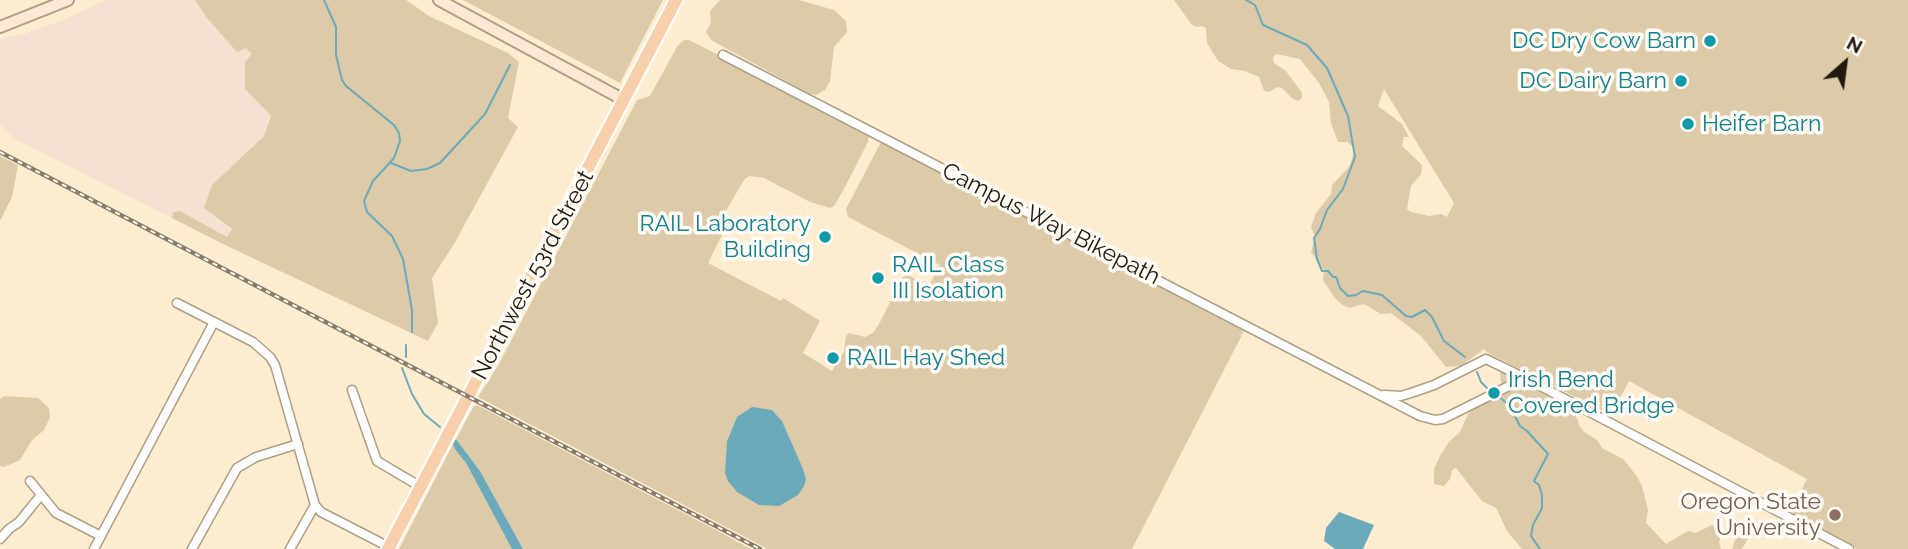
<!DOCTYPE html>
<style>
body{margin:0}
#map{position:relative;width:1908px;height:549px;overflow:hidden;background:#fcedd0;font-family:Raleway,sans-serif}
canvas{display:block}
.north{position:absolute;left:1810px;top:28px;width:70px;height:70px;-webkit-text-stroke:5px #fffcf6;paint-order:stroke;rotate:28deg;font-size:19px;font-weight:700;line-height:28px;text-align:center;color:#201a10}
.north::after{content:'';display:block;margin:auto;width:24px;height:32px;background:#201a10;clip-path:polygon(50% 0,100% 100%,50% 72%,0 100%)}
</style>
<div id="map">
<canvas width="1908" height="549"></canvas>
<div class="north">N</div>
</div>
<script>
const g = document.querySelector('canvas').getContext('2d');
g.lineJoin = 'round';
function fill(path, color) {
  g.fillStyle = color;
  g.fill(path, 'evenodd');
}
function toPath(rows) {
  const path = new Path2D();
  for (const r of rows) {
    path.moveTo(r[0], r[1]);
    for (let i = 2; i < r.length; i += 2) path.lineTo(r[i], r[i + 1]);
  }
  return path;
}
function strokePath(path, color, width, dash) {
  g.strokeStyle = color;
  g.lineWidth = width;
  g.lineCap = dash ? 'butt' : 'round';
  g.setLineDash(dash || []);
  g.stroke(path);
}
function drawText(font, color, halo, rows, align = 'center') {
  g.font = font + ' Raleway,sans-serif';
  g.lineWidth = 7;
  g.setLineDash([]);
  g.textBaseline = 'middle';
  g.strokeStyle = halo;
  g.fillStyle = color;
  for (const [text, x, y, turn = 0] of rows) {
    g.save();
    g.translate(x, y);
    g.rotate((+turn || 0) * Math.PI / 180);
    g.textAlign = isNaN(turn) ? turn : align;
    if (halo) g.strokeText(text, 0, 0);
    g.fillText(text, 0, 0);
    g.restore();
  }
}
const industrial = toPath([
 [106,0,195,0,207,18,237,52,246,47,252,55,245,89,271,116,264,136,212,185,204,208,232,230,226,238,180,211,173,212,172,218,15,139,0,124,0,39,26,33,63,20]
]);
const green = toPath([
 [195,0,406,0,429,16,508,53,519,62,508,118,518,127,454,244,432,278,438,323,428,341,223,244,172,218,173,212,180,211,227,237,232,229,204,208,212,185,264,136,271,116,245,89,245,62,252,54,246,48,237,52,207,18],
 [463,0,663,0,620,83],
 [720,0,799,0,834,10,846,21,847,32,834,47,830,81,825,90,816,95,808,93,711,40,706,32,711,23,710,11],
 [1174,0,1908,0,1908,549,1857,549,1790,513,1807,479,1629,381,1611,415,1488,353,1484,349,1461,366,1446,367,1421,336,1391,313,1381,314,1364,304,1350,308,1341,304,1334,297,1323,280,1324,270,1311,252,1315,237,1311,227,1316,213,1331,194,1332,185,1349,167,1355,149,1348,142,1338,142,1331,123,1329,102,1319,83,1300,59,1276,54,1273,58,1274,63,1286,71,1302,93,1302,98,1298,101,1293,99,1282,88,1277,87,1269,92,1264,91,1259,77,1245,71,1231,69,1218,61,1207,43,1206,28,1202,26,1197,27,1192,25],
 [1384,89,1454,203,1447,217,1441,214,1429,216,1411,212,1407,209,1411,186,1421,174,1422,165,1402,146,1404,137,1409,137,1402,124,1378,106],
 [684,40,689,40,748,70,869,135,868,142,845,187,834,206,830,208,810,202,764,178,749,176,744,180,720,221,727,225,708,263,781,301,783,298,820,321,803,353,832,371,844,352,846,336,849,333,865,337,873,333,879,324,903,277,908,275,929,286,940,265,848,217,846,209,881,142,1244,331,1132,549,768,549,478,397,499,364,637,100,650,96,678,45],
 [775,413,782,421,806,479,749,499,733,488,727,441,737,417],
 [0,156,18,165,12,197,0,221],
 [1503,369,1517,375,1515,383,1533,385,1538,389,1555,395,1559,403,1573,406,1579,425,1584,432,1597,440,1602,448,1623,459,1636,475,1642,486,1648,510,1646,523,1666,544,1688,531,1696,533,1712,525,1722,530,1719,543,1721,549,1522,549,1507,531,1496,508,1482,501,1456,468,1452,470,1450,479,1444,486,1434,484,1434,469,1440,456,1449,442,1460,432,1468,414,1485,398,1495,399,1499,396,1502,388,1500,373],
 [4,396,38,398,49,408,50,417,44,430,32,440,20,460,4,467,0,466,0,399],
 [477,405,718,531,751,549,523,549,480,471,456,439,474,406],
 [453,444,466,463,512,549,399,549],
 [1757,521,1758,530,1750,535,1742,549,1732,549,1738,532]
]);
const water = toPath([
 [752,407,772,410,782,421,803,469,806,479,804,486,798,495,779,506,759,505,737,492,728,481,725,473,727,441,737,417],
 [456,439,480,471,523,549,512,549,466,463,455,449,453,444],
 [1339,512,1374,525,1363,549,1335,549,1324,541,1326,528]
]);
const stream = toPath([
 [324,0,336,27,336,55,342,80,346,86,394,125,399,133,400,141,394,158,373,181,364,201,367,212,392,236,403,259,412,310,412,332],
 [1246,0,1255,5,1263,25,1307,45,1327,68,1348,116,1355,157,1343,189,1327,210,1320,229,1314,238,1317,259,1322,271,1328,271,1333,277,1336,277,1340,288,1348,296,1356,295,1363,291,1382,295,1406,316,1412,317,1425,310,1432,317,1444,341,1465,357],
 [391,163,411,171,427,169,440,163,485,114,510,65],
 [406,357,406,345],
 [402,368,412,394,424,414,440,427],
 [1477,372,1481,382,1490,391],
 [1498,396,1509,405,1520,426,1527,431,1548,454,1534,481,1539,485,1542,495,1542,508,1533,525,1531,536,1540,549]
]);
const street = toPath([
 [723,55,1420,416,1435,420,1443,419,1513,384,1531,381,1849,549],
 [177,303,253,342,270,357,275,365,315,505,321,512,389,547],
 [352,390,377,461,421,487],
 [1384,395,1401,396,1414,392,1434,385,1486,359,1529,380],
 [30,481,56,513,101,536],
 [0,539,9,529,19,522,41,495],
 [94,549,214,322],
 [192,549,237,468,256,457,298,444],
 [290,549,315,505]
]);
const secondary = toPath([
 [439,0,624,100],
 [0,27,68,0]
]);
const primary = toPath([
 [388,549,676,0]
]);
const rail = toPath([
 [0,152,760,549]
]);
const markers = [
 [1710,41,7,"#0f9aa8"],
 [1681,81,7,"#0f9aa8"],
 [1688,124,7,"#0f9aa8"],
 [825,237,7,"#0f9aa8"],
 [878,278,7,"#0f9aa8"],
 [833,358,7,"#0f9aa8"],
 [1494,393,7,"#0f9aa8"],
 [1835,515,7,"#8d6e63"]
];
const cultureNames = [
 ["DC Dry Cow Barn",1696,41,"right"],
 ["DC Dairy Barn",1667,81,"right"],
 ["Heifer Barn",1702,124],
 ["RAIL Laboratory",811,224,"right"],
 ["Building",811,250,"right"],
 ["RAIL Class",892,265],
 ["III Isolation",892,291],
 ["RAIL Hay Shed",847,358],
 ["Irish Bend",1508,380],
 ["Covered Bridge",1508,406]
];
const streetNames = [
 ["Campus Way Bikepath",1051,224,27],
 ["Northwest 53rd Street",533,275,-62]
];
const educationNames = [
 ["Oregon State",1821,502],
 ["University",1821,528]
];
fill(industrial, '#f4e1d1');
fill(green, '#dccaa8');
fill(water, '#6baabb');
strokePath(stream, '#6baabb', 2);
strokePath(street, '#aea085', 11);
strokePath(secondary, '#aea085', 14);
strokePath(primary, '#fff', 16);
strokePath(street, '#fff', 8);
strokePath(secondary, '#fbe8d5', 10);
strokePath(primary, '#f7d0ab', 12);
strokePath(rail, '#867c69', 4.5);
strokePath(rail, '#fffcf6', 2, [5]);
for (const [x, y, r, color] of markers) {
  const dot = new Path2D();
  dot.arc(x, y, r, 0, 2 * Math.PI);
  g.fillStyle = color;
  g.fill(dot);
  strokePath(dot, '#fffcf6', 2.5);
}
drawText('23px', '#0d838f', '#fffcf6', cultureNames, 'left');
drawText('23px', '#201a10', '#fffcf6', streetNames);
drawText('23px', '#785e54', '#fffcf6', educationNames, 'right');
</script>
